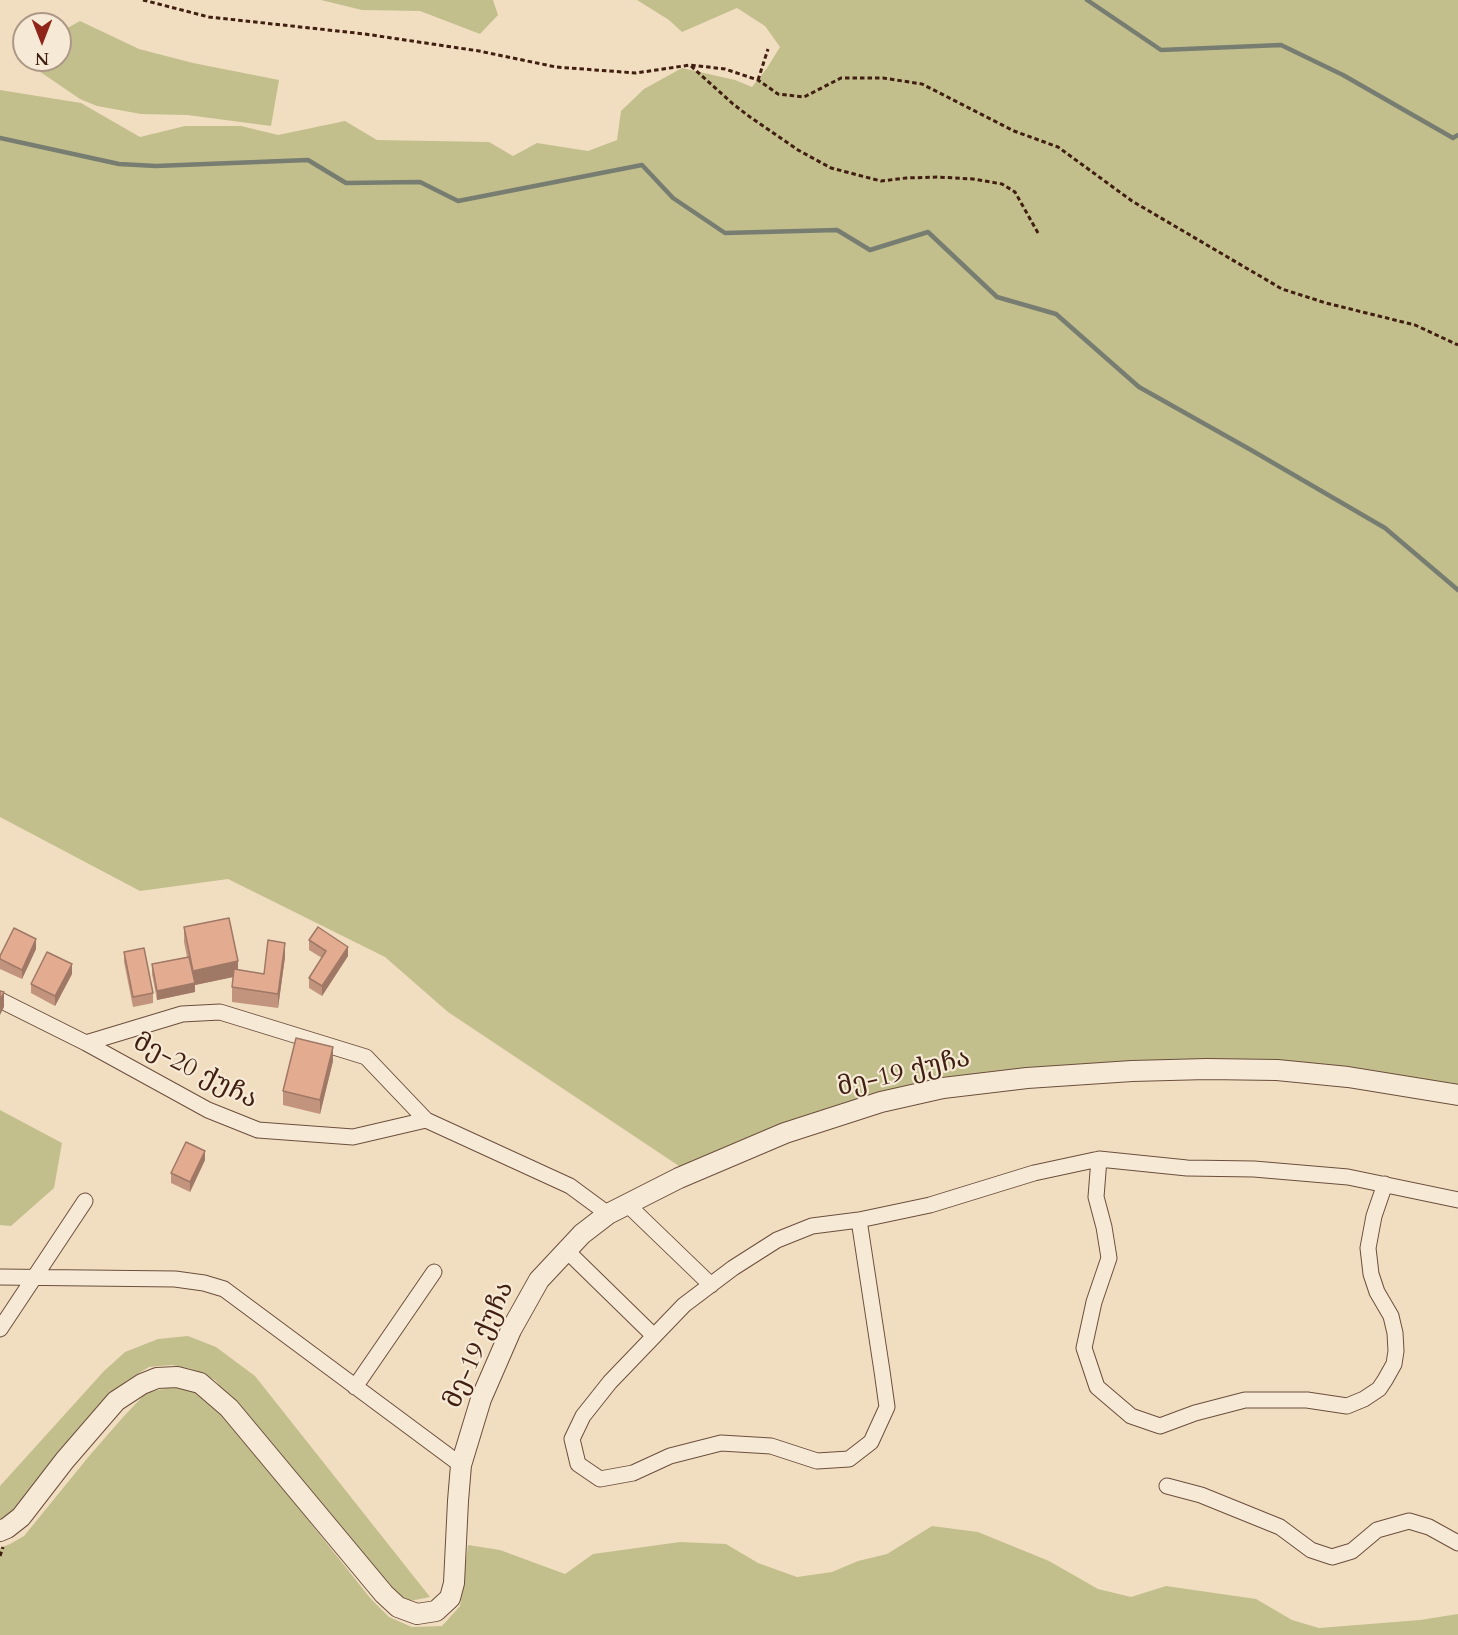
<!DOCTYPE html>
<meta charset="utf-8">
<style>
body{margin:0}
#map{position:relative;width:1458px;height:1635px;overflow:hidden;background:#f1dec1;font-family:Cardo,serif}
canvas{display:block}
.north{position:absolute;left:12px;top:12px;width:60px;height:60px;box-sizing:border-box;background:#f6ead7;border:2px solid #ad9887;border-radius:50%;rotate:180deg;font-size:16px;font-weight:700;line-height:24px;text-align:center;color:#401e10}
.north::after{content:'';display:block;margin:auto;width:21px;height:27px;background:#8f2418;clip-path:polygon(50% 0,100% 100%,50% 72%,0 100%)}
</style>
<div id="map">
<canvas width="1458" height="1635"></canvas>
<div class="north">N</div>
</div>
<script>
const g = document.querySelector('canvas').getContext('2d');
g.lineJoin = 'round';
function fill(path, color) {
  g.fillStyle = color;
  g.fill(path, 'evenodd');
}
function toPath(rows) {
  const path = new Path2D();
  for (const r of rows) {
    path.moveTo(r[0], r[1]);
    for (let i = 2; i < r.length; i += 2) path.lineTo(r[i], r[i + 1]);
  }
  return path;
}
function strokePath(path, color, width, dash) {
  g.strokeStyle = color;
  g.lineWidth = width;
  g.lineCap = dash ? 'butt' : 'round';
  g.setLineDash(dash || []);
  g.stroke(path);
}
function drawText(font, color, halo, rows, align = 'center') {
  g.font = font + ' Cardo,"Noto Serif Georgian",serif';
  g.lineWidth = 4.5;
  g.setLineDash([]);
  g.textBaseline = 'middle';
  g.strokeStyle = halo;
  g.fillStyle = color;
  for (const [text, x, y, turn = 0] of rows) {
    g.save();
    g.translate(x, y);
    g.rotate((+turn || 0) * Math.PI / 180);
    g.textAlign = isNaN(turn) ? turn : align;
    if (halo) g.strokeText(text, 0, 0);
    g.fillText(text, 0, 0);
    g.restore();
  }
}
const green = toPath([
 [321,0,493,0,498,15,480,34,420,11,362,10],
 [637,0,1458,0,1458,1086,1412,1078,1025,1071,933,1078,809,1116,682,1168,448,1012,385,957,228,879,140,891,0,817,0,90,81,103,140,137,185,126,241,126,278,135,345,121,377,140,489,142,513,156,537,143,588,151,617,140,621,111,644,89,682,68,735,80,752,87,767,68,780,47,765,26,737,8,682,32,669,20],
 [80,21,139,49,193,63,279,80,271,126,187,115,141,114,97,106,80,99,30,65,33,60,60,60,60,32],
 [0,1110,62,1143,54,1188,11,1226,0,1225],
 [188,1336,216,1347,255,1376,430,1597,410,1601,391,1594,215,1380,192,1369,172,1365,149,1367,126,1381,15,1511,0,1521,0,1486,104,1371,125,1352,158,1339],
 [176,1386,192,1390,218,1407,371,1599,389,1617,412,1627,442,1626,460,1606,468,1545,500,1550,565,1574,593,1554,680,1542,726,1544,758,1563,797,1577,832,1572,858,1561,887,1554,932,1526,978,1532,1049,1561,1098,1589,1131,1597,1166,1586,1256,1599,1292,1620,1319,1628,1420,1620,1458,1614,1458,1635,0,1635,0,1548,10,1544,24,1536,90,1455,124,1416,146,1393]
]);
const stream = toPath([
 [1087,0,1161,50,1281,45,1343,75,1453,138,1458,135],
 [0,138,119,164,156,166,308,160,346,183,420,182,458,201,642,165,673,198,725,233,837,230,870,250,928,232,997,297,1056,314,1139,387,1251,450,1385,528,1458,590]
]);
const path = toPath([
 [143,0,209,17,365,34,479,51,556,67,636,73,690,65,725,69,758,80,778,94,804,97,841,78,883,78,922,84,1014,131,1058,147,1132,201,1282,289,1326,303,1415,325,1458,345],
 [691,66,733,104,750,117,798,150,831,168,881,181,906,178,938,177,973,179,1002,184,1015,192,1038,233],
 [758,80,768,49],
 [0,1556,3,1547]
]);
const minor = toPath([
 [0,1000,86,1043,208,1110,258,1130,353,1137,426,1120,570,1186,608,1214],
 [86,1043,182,1014,220,1012,366,1057,426,1120],
 [1099,1159,1096,1197,1104,1227,1109,1258,1094,1302,1084,1348,1097,1387,1131,1416,1160,1426,1195,1413,1245,1400,1307,1400,1347,1406,1364,1399,1379,1389,1385,1380,1394,1364,1396,1351,1395,1333,1391,1316,1377,1292,1371,1274,1368,1248,1374,1216,1385,1184],
 [628,1205,711,1285],
 [859,1220,882,1371,887,1407,871,1442,849,1459,817,1461,771,1446,721,1443,670,1456,633,1473,600,1479,578,1464,572,1439,583,1416,610,1382,684,1305,733,1268,777,1240,812,1226,859,1220,930,1205,1034,1173,1099,1159,1187,1168,1254,1169,1348,1177,1458,1200],
 [566,1250,654,1336],
 [0,1277,175,1279,204,1283,224,1289,461,1465],
 [0,1329,85,1201],
 [355,1387,434,1272],
 [1167,1486,1201,1495,1280,1527,1311,1550,1332,1557,1352,1551,1377,1530,1409,1521,1429,1527,1458,1543]
]);
const tertiary = toPath([
 [0,1531,7,1528,21,1517,65,1460,116,1401,142,1384,157,1378,177,1377,200,1383,229,1408,384,1594,398,1607,417,1614,436,1611,450,1598,454,1583,458,1501,461,1465,481,1399,511,1330,539,1280,582,1234,608,1214,679,1178,785,1133,881,1102,943,1088,1027,1078,1132,1071,1207,1069,1277,1070,1348,1077,1458,1095]
]);
const wall = toPath([
 [184,927,238,970,264,974,285,957,278,1008,232,1002,232,987,233,977,195,985,195,992,157,1000,152,974,152,964,187,957,184,942],
 [309,940,348,956,322,996,309,988,309,978,322,958,309,950],
 [36,949,22,979,0,969,0,956],
 [124,952,153,993,153,1003,133,1007,124,962],
 [72,974,55,1006,31,993,31,984],
 [333,1061,320,1114,283,1105,283,1091],
 [205,1160,190,1192,171,1183,171,1173]
]);
const shadedWall = toPath([
 [36,939,36,949,22,979,22,970],
 [285,943,285,957,278,1008,278,994],
 [348,947,348,956,322,996,322,986],
 [238,961,238,976,195,985,195,992,157,1000,157,991,193,983,193,971],
 [72,964,72,974,55,1006,55,996],
 [4,992,4,1007,0,1015,0,1000],
 [333,1047,333,1061,320,1114,320,1100],
 [205,1151,205,1160,190,1192,190,1182]
]);
const building = toPath([
 [229,918,238,961,193,971,184,927,229,918],
 [318,927,348,947,322,986,309,978,326,951,309,940,318,927],
 [14,928,36,939,22,970,0,959,0,956,14,928],
 [268,940,285,943,278,994,232,987,234,969,264,974,268,940],
 [144,948,153,993,133,997,124,952,144,948],
 [47,952,72,964,55,996,31,984,47,952],
 [189,957,195,983,157,991,152,964,189,957],
 [0,991,4,992,0,1000,0,991],
 [296,1038,333,1047,320,1100,283,1091,296,1038],
 [186,1142,205,1151,190,1182,171,1173,186,1142]
]);
const streetNames = [
 ["მე-20 ქუჩა",195,1072,27],
 ["მე-19 ქუჩა",904,1074,-13],
 ["მე-19 ქუჩა",480,1345,-66]
];
fill(green, '#c2bf8d');
strokePath(stream, '#777d71', 4.5);
strokePath(minor, '#6c4e3c', 17);
strokePath(tertiary, '#6c4e3c', 22);
strokePath(path, '#401e10', 3, [4.5, 3]);
strokePath(minor, '#f6ead7', 15);
strokePath(tertiary, '#f6ead7', 20);
fill(wall, '#c3947d');
fill(shadedWall, '#9f7866');
fill(building, '#e3ac91');
strokePath(building, '#9f7866', 1.5);
drawText('26px', '#401e10', '#f6ead7', streetNames);
</script>
